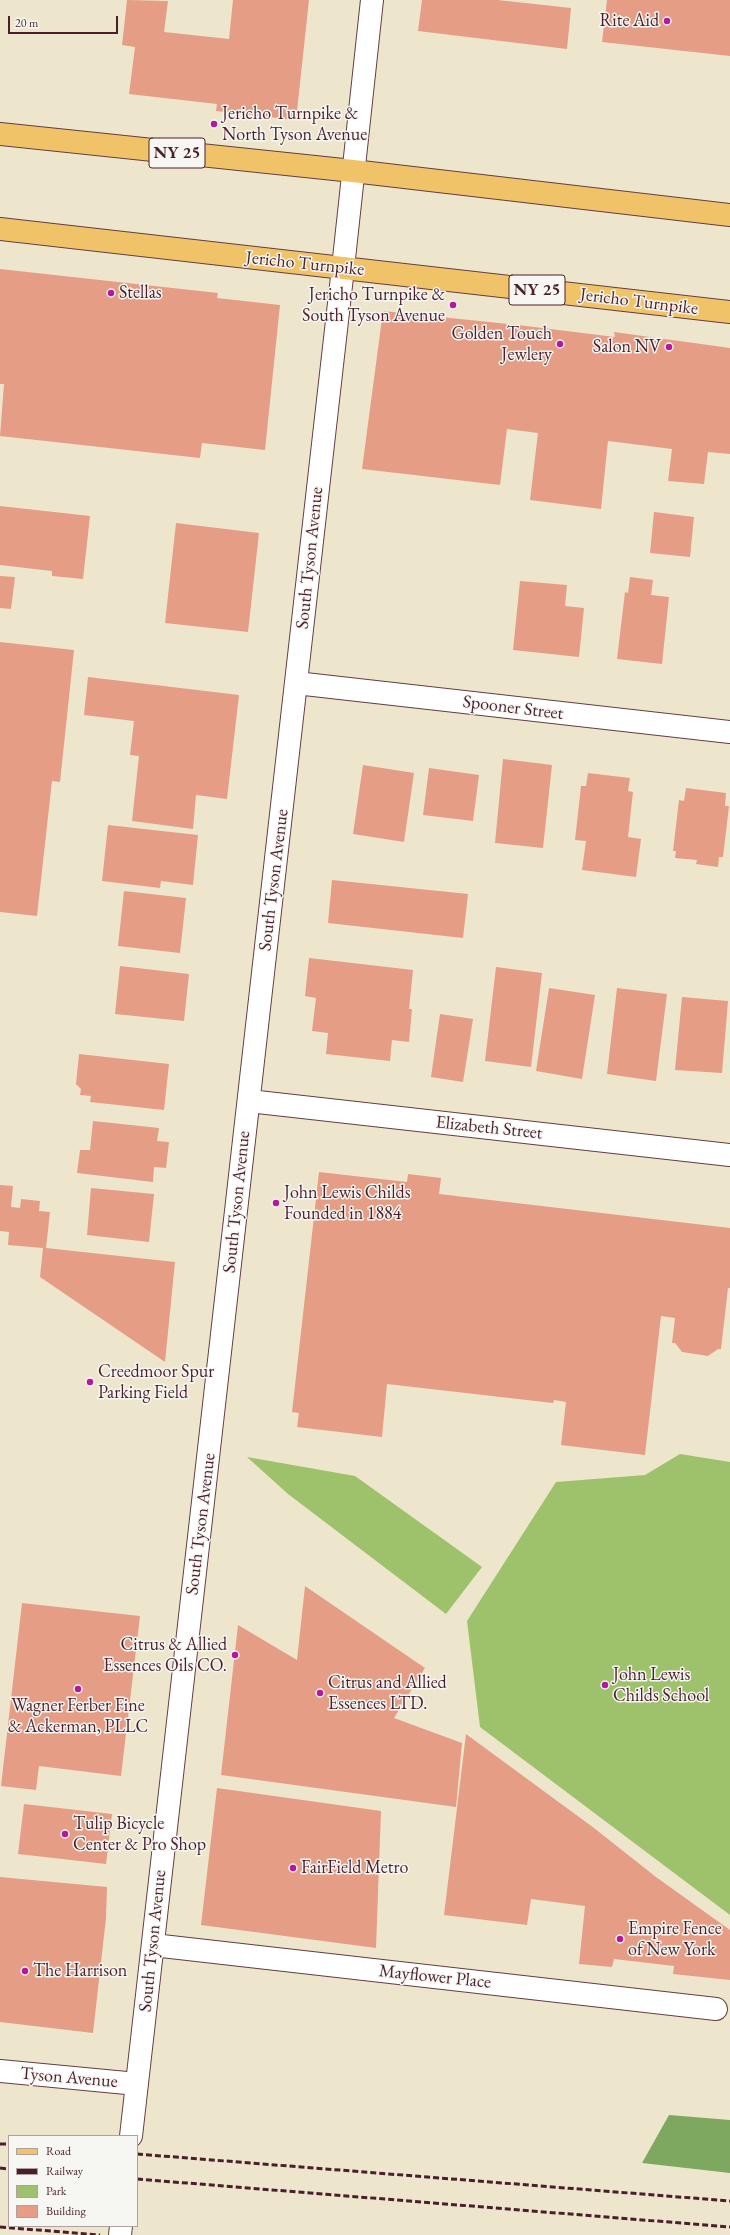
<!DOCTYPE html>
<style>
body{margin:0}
#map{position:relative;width:730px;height:2235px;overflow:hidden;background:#eee6cc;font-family:"EB Garamond",serif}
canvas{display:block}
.legend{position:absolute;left:8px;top:2135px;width:130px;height:92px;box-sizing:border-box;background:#f6f6f2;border:1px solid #b1a0a2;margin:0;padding:5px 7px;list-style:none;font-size:12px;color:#4a1f2b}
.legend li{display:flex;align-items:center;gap:8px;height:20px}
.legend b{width:20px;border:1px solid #b1a0a2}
.scale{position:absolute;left:8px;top:16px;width:110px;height:18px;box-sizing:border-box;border:2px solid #4a1f2b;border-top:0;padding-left:5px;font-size:12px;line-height:14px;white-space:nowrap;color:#4a1f2b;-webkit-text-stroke:3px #f6f6f2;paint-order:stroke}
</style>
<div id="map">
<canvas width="730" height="2235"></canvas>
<ul class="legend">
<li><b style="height:5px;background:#f1c369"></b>Road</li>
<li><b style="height:5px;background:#4a1f2b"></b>Railway</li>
<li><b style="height:11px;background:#9ec26c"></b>Park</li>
<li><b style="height:11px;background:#e59e85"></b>Building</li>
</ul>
<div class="scale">20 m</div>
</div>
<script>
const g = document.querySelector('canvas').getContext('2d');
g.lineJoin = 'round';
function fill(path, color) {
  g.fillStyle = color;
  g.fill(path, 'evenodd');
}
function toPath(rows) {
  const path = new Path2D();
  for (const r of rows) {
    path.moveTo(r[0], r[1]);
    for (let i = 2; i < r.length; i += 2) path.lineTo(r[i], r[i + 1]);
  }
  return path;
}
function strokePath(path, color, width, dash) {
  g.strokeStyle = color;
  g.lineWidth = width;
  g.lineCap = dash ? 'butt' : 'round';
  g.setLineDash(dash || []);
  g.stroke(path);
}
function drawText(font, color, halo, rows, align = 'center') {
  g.font = font + ' "EB Garamond",serif';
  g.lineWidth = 3;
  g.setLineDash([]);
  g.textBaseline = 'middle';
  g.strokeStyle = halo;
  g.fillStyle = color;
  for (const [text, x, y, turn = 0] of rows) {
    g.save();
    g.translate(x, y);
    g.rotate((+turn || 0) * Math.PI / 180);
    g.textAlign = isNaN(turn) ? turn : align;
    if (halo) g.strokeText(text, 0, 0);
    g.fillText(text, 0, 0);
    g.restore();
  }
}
const green = toPath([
 [680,1454,730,1462,730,1915,480,1727,467,1621,556,1482,645,1475],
 [247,1457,355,1476,482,1567,446,1614,288,1494]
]);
const forest = toPath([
 [669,2115,730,2120,730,2173,642,2163]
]);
const building = toPath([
 [127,0,168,1,164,32,229,39,233,0,309,0,296,120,216,111,217,104,129,94,135,47,122,45],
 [422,0,498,0,571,8,567,49,418,31],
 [607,0,730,0,730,56,602,42],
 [0,269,218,293,217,298,280,305,265,450,202,443,200,458,0,436,4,384,0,384],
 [383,311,518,325,615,337,614,332,730,348,730,454,708,452,704,484,668,481,672,449,608,441,601,509,530,500,538,433,507,429,500,485,362,469],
 [0,506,90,516,83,579,52,576,52,571,0,565],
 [654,512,694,517,690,557,650,553],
 [176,523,259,533,248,632,165,623],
 [0,576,15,577,11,609,0,608],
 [630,577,653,580,651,595,669,597,662,664,617,659,625,592,628,593],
 [520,581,567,585,565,606,584,608,579,657,513,650],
 [0,642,74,650,60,782,52,781,37,916,0,912],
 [88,677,239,695,227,799,196,795,193,829,132,821,139,756,130,755,134,721,84,715],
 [503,759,552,765,543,848,495,843],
 [363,765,414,773,404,842,353,834],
 [429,768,479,775,473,821,423,815],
 [588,773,630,778,628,791,633,792,628,837,641,839,636,877,582,870,586,841,575,840,581,786,586,786],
 [686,788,726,793,725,806,729,806,723,857,719,857,718,867,696,864,697,860,675,858,676,851,673,851,679,800,684,801],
 [108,825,198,835,193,885,161,881,160,888,102,881],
 [332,880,468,894,463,938,328,923],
 [124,891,186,898,180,953,118,946],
 [309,958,413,970,409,1009,412,1009,409,1042,392,1040,390,1061,326,1054,328,1033,312,1031,316,998,305,996],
 [120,966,189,974,184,1021,115,1014],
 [496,967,542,973,531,1067,485,1061],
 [549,988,595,995,582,1079,536,1071],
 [617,988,667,994,656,1081,607,1074],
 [682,997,728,1001,722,1073,675,1070],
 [440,1014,473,1019,463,1082,431,1077],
 [79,1054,169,1064,164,1110,90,1102,91,1096,80,1095,81,1089,76,1084],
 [93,1121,159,1128,157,1141,169,1142,166,1168,154,1167,153,1182,77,1173,80,1150,90,1150],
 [319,1172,407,1182,408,1174,441,1178,439,1194,730,1228,730,1288,728,1288,721,1349,718,1349,708,1356,682,1352,675,1343,672,1343,675,1318,661,1316,645,1455,561,1445,566,1402,554,1400,553,1403,387,1384,382,1437,297,1427,299,1413,292,1412],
 [0,1185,13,1186,11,1207,20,1208,21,1199,40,1201,39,1211,50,1212,46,1248,175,1262,165,1362,40,1277,43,1248,8,1245,9,1232,0,1231],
 [91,1188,154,1194,149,1242,87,1235],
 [305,1586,425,1668,394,1718,462,1743,456,1807,221,1775,238,1625,297,1660],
 [22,1603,140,1616,121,1776,39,1766,36,1790,1,1786],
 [466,1734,594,1828,656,1877,730,1930,730,1980,673,1974,674,1966,614,1959,612,1967,579,1964,585,1906,531,1899,527,1925,444,1915],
 [217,1788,381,1811,376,1948,201,1925],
 [24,1804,112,1814,106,1864,18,1854],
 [0,1877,107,1887,106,1918,93,2033,0,2022]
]);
const minor = toPath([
 [296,683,730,732],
 [249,1101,730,1155],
 [153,1945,716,2009],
 [0,2071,137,2084],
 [131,2136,343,268,372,0],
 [120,2235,121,2226]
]);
const primary = toPath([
 [0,134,353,171,730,215],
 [0,229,730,312]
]);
const rail = toPath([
 [0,2144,9,2144],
 [137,2154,730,2201],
 [0,2168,9,2169],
 [137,2179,730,2227],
 [0,2227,100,2235]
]);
const markers = [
 [667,21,4,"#b5179e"],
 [214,124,4,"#b5179e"],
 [111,293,4,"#b5179e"],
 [453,305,4,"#b5179e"],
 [560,344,4,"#b5179e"],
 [669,347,4,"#b5179e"],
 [276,1203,4,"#b5179e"],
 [90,1382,4,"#b5179e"],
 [235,1655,4,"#b5179e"],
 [605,1685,4,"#b5179e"],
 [78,1689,4,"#b5179e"],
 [320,1693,4,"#b5179e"],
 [65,1834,4,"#b5179e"],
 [293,1868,4,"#b5179e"],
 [620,1939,4,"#b5179e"],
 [25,1971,4,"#b5179e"]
];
const shields = [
 [177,153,56],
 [537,290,56]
];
const shieldNames = [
 ["NY 25",177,153],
 ["NY 25",537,290]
];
const poiNames = [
 ["Rite Aid",659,21,"right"],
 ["Jericho Turnpike &",222,114],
 ["North Tyson Avenue",222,135],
 ["Stellas",119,293],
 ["Jericho Turnpike &",445,295,"right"],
 ["South Tyson Avenue",445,316,"right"],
 ["Golden Touch",552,334,"right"],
 ["Jewlery",552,355,"right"],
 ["Salon NV",661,347,"right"],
 ["John Lewis Childs",284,1193],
 ["Founded in 1884",284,1214],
 ["Creedmoor Spur",98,1372],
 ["Parking Field",98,1393],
 ["Citrus & Allied",227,1645,"right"],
 ["Essences Oils CO.",227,1666,"right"],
 ["John Lewis",613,1675],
 ["Childs School",613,1696],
 ["Citrus and Allied",328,1683],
 ["Essences LTD.",328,1704],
 ["Wagner Ferber Fine",78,1706,"center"],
 ["& Ackerman, PLLC",78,1727,"center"],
 ["Tulip Bicycle",73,1824],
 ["Center & Pro Shop",73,1845],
 ["FairField Metro",301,1868],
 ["Empire Fence",628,1929],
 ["of New York",628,1950],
 ["The Harrison",33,1971]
];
const streetNames = [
 ["Jericho Turnpike",305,264,6],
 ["Jericho Turnpike",639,302,7],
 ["South Tyson Avenue",310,558,-84],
 ["Spooner Street",513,708,7],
 ["South Tyson Avenue",274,880,-83],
 ["Elizabeth Street",489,1128,6],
 ["South Tyson Avenue",237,1202,-84],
 ["South Tyson Avenue",201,1524,-83],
 ["South Tyson Avenue",153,1941,-84],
 ["Mayflower Place",435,1977,6],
 ["Tyson Avenue",69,2078,5]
];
fill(green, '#9ec26c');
fill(forest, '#7ea860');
fill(building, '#e59e85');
strokePath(minor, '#633d43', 24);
strokePath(primary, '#633d43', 24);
strokePath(minor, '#fff', 22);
strokePath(primary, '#f1c369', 22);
strokePath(rail, '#4a1f2b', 3, [6, 3]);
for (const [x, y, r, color] of markers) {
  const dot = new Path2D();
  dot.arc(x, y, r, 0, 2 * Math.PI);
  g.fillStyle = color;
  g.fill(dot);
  strokePath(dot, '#f6f6f2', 1.5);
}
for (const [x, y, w] of shields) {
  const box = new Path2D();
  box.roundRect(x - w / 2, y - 15, w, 30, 3);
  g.fillStyle = '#f6f6f2';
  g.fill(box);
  strokePath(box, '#4a1f2b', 1);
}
drawText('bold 17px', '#4a1f2b', null, shieldNames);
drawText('18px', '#4a1f2b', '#f6f6f2', poiNames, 'left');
drawText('18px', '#4a1f2b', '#f6f6f2', streetNames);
</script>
